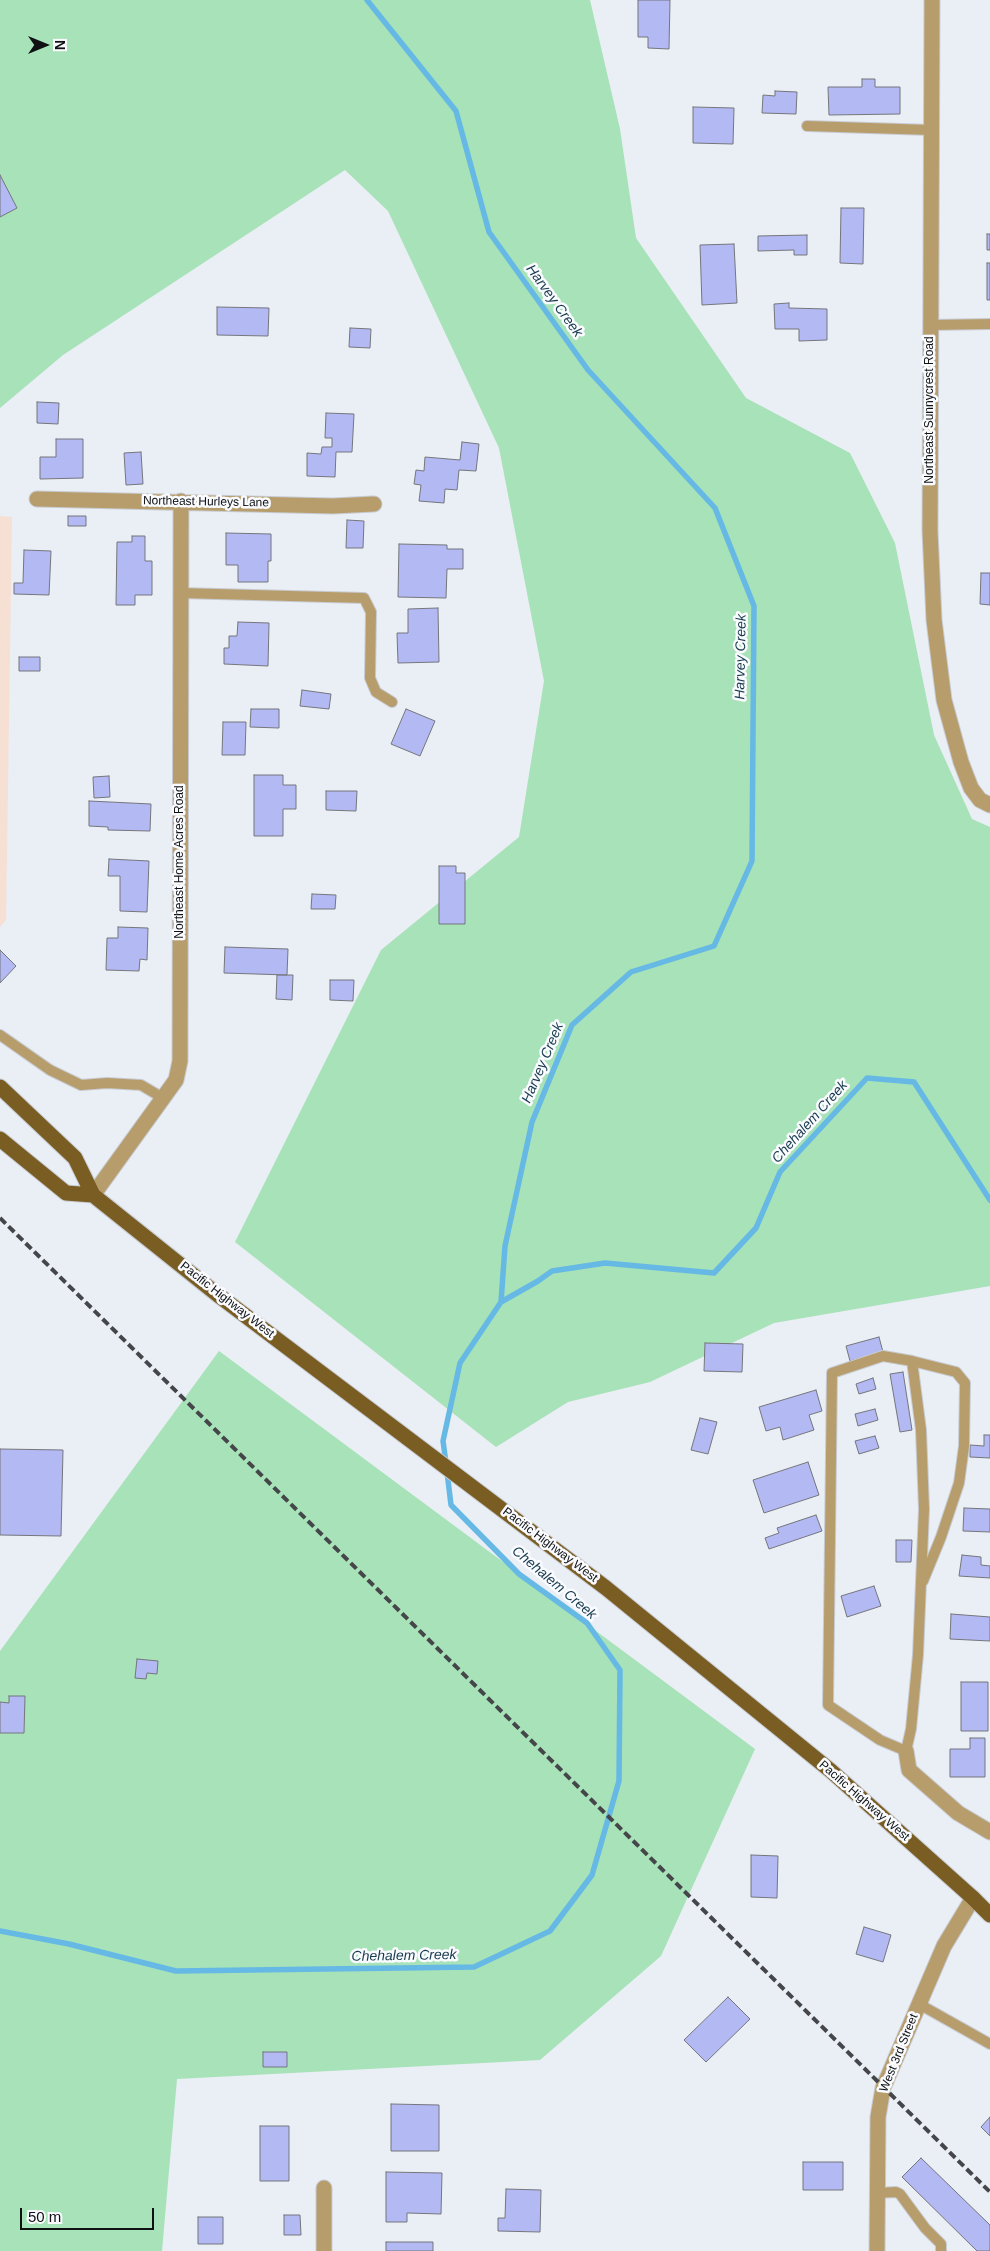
<!DOCTYPE html>
<style>
body{margin:0}
#map{position:relative;width:990px;height:2251px;overflow:hidden;background:#eaeef5;font-family:Helvetica,sans-serif}
canvas{display:block}
.north{position:absolute;left:20px;top:20px;width:50px;height:50px;-webkit-text-stroke:4px #fafbfe;paint-order:stroke;rotate:90deg;font-size:14px;font-weight:700;line-height:20px;text-align:center;color:#0f1113}
.north::after{content:'';display:block;margin:auto;width:18px;height:22px;background:#0f1113;clip-path:polygon(50% 0,100% 100%,50% 72%,0 100%)}
.scale{position:absolute;left:20px;top:2208px;width:134px;height:22px;box-sizing:border-box;border:2px solid #0f1113;border-top:0;padding-left:6px;font-size:15px;line-height:18px;white-space:nowrap;color:#0f1113;-webkit-text-stroke:4px #fafbfe;paint-order:stroke}
</style>
<div id="map">
<canvas width="990" height="2251"></canvas>
<div class="north">N</div>
<div class="scale">50 m</div>
</div>
<script>
const g = document.querySelector('canvas').getContext('2d');
g.lineJoin = 'round';
function fill(path, color) {
  g.fillStyle = color;
  g.fill(path, 'evenodd');
}
function toPath(rows) {
  const path = new Path2D();
  for (const r of rows) {
    path.moveTo(r[0], r[1]);
    for (let i = 2; i < r.length; i += 2) path.lineTo(r[i], r[i + 1]);
  }
  return path;
}
function strokePath(path, color, width, dash) {
  g.strokeStyle = color;
  g.lineWidth = width;
  g.lineCap = dash ? 'butt' : 'round';
  g.setLineDash(dash || []);
  g.stroke(path);
}
function drawText(font, color, halo, rows, align = 'center') {
  g.font = font + ' Helvetica,sans-serif';
  g.lineWidth = 5;
  g.setLineDash([]);
  g.textBaseline = 'middle';
  g.strokeStyle = halo;
  g.fillStyle = color;
  for (const [text, x, y, turn = 0] of rows) {
    g.save();
    g.translate(x, y);
    g.rotate((+turn || 0) * Math.PI / 180);
    g.textAlign = isNaN(turn) ? turn : align;
    if (halo) g.strokeText(text, 0, 0);
    g.fillText(text, 0, 0);
    g.restore();
  }
}
const industrial = toPath([
 [0,516,12,517,6,920,0,927]
]);
const green = toPath([
 [0,0,590,0,620,129,636,238,746,398,850,453,895,543,934,735,972,819,990,827,990,1286,774,1323,650,1382,568,1402,496,1447,235,1242,381,950,519,837,544,681,499,448,388,211,345,170,63,355,0,408],
 [219,1351,755,1749,661,1956,540,2060,177,2079,162,2251,0,2251,0,1651]
]);
const stream = toPath([
 [367,0,456,111,489,232,588,370,715,508,754,606,752,861,714,946,631,972,572,1025,532,1122,505,1246,501,1302],
 [446,1463,443,1441,460,1363,501,1302,538,1281,552,1271,605,1263,714,1273,756,1228,780,1172,867,1078,914,1082,990,1200],
 [0,1931,69,1944,176,1971,474,1967,550,1931,592,1875,619,1781,620,1670,587,1623,519,1574,451,1505,447,1472]
]);
const building = toPath([
 [638,0,670,0,669,49,648,48,648,37,638,37,638,0],
 [862,79,875,79,875,87,900,87,900,114,829,115,828,87,862,87,862,79],
 [775,91,797,92,796,114,762,113,763,95,775,96,775,91],
 [693,107,734,108,733,144,693,143,693,107],
 [0,175,17,208,0,217,0,175],
 [841,208,864,208,863,264,840,263,841,208],
 [987,234,990,234,990,250,987,250,987,234],
 [807,235,807,255,794,255,794,250,758,251,758,236,807,235],
 [734,244,737,303,702,305,700,245,734,244],
 [987,263,990,263,990,300,987,300,987,263],
 [789,303,789,308,827,309,827,340,799,341,799,329,775,329,774,304,789,303],
 [217,307,269,308,268,336,217,335,217,307],
 [350,328,371,329,370,348,349,347,350,328],
 [37,402,59,403,58,424,37,423,37,402],
 [326,413,354,414,352,452,336,452,335,477,307,476,307,453,321,454,322,447,332,447,332,438,325,438,326,413],
 [56,439,83,439,83,478,40,479,40,457,56,457,56,439],
 [462,442,479,444,476,471,459,470,457,490,445,489,444,503,419,501,421,485,414,484,416,470,424,471,425,457,460,460,462,442],
 [141,452,143,484,126,485,124,453,141,452],
 [68,516,86,516,86,526,68,526,68,516],
 [347,520,364,521,363,548,346,548,347,520],
 [226,533,271,534,271,561,268,561,268,582,238,582,238,565,226,565,226,533],
 [132,536,145,536,145,561,152,561,152,595,135,595,135,605,116,605,117,542,132,542,132,536],
 [399,544,447,545,447,549,463,549,463,569,447,569,446,598,398,597,399,544],
 [24,550,51,551,49,595,14,594,14,583,23,583,24,550],
 [981,573,990,573,990,605,980,604,981,573],
 [438,608,439,662,398,663,397,633,408,633,408,609,438,608],
 [238,622,269,623,268,666,224,664,224,648,229,648,229,636,237,636,238,622],
 [19,657,40,657,40,671,19,671,19,657],
 [302,690,331,694,329,709,300,706,302,690],
 [251,709,279,709,279,728,250,727,251,709],
 [406,709,435,721,420,756,391,744,406,709],
 [223,722,246,722,245,755,222,755,223,722],
 [254,775,283,775,283,785,296,785,296,809,283,809,283,836,254,836,254,775],
 [109,776,110,797,94,798,93,777,109,776],
 [326,791,357,791,356,811,326,810,326,791],
 [89,801,151,804,150,831,108,830,108,827,89,826,89,801],
 [109,859,149,861,147,912,120,911,120,876,108,876,109,859],
 [439,866,456,866,456,873,465,873,465,924,439,924,439,866],
 [312,894,336,895,335,909,311,909,312,894],
 [118,927,148,928,147,960,140,959,139,971,106,970,107,938,118,938,118,927],
 [225,947,288,949,287,975,224,973,225,947],
 [0,950,16,966,0,983,0,950],
 [277,975,293,975,292,1000,276,999,277,975],
 [330,980,354,980,353,1001,330,1000,330,980],
 [879,1337,883,1352,850,1361,846,1346,879,1337],
 [705,1343,743,1344,742,1372,704,1371,705,1343],
 [903,1372,912,1430,900,1432,890,1374,903,1372],
 [873,1378,876,1389,859,1394,856,1384,873,1378],
 [816,1390,822,1411,809,1415,814,1430,783,1440,780,1427,766,1431,759,1407,816,1390],
 [875,1409,878,1420,858,1426,855,1414,875,1409],
 [700,1418,717,1422,708,1454,691,1450,700,1418],
 [984,1435,990,1435,990,1458,970,1457,970,1445,984,1446,984,1435],
 [875,1436,879,1448,859,1454,855,1441,875,1436],
 [0,1449,63,1450,61,1536,0,1535,0,1449],
 [808,1462,819,1495,764,1513,753,1480,808,1462],
 [964,1508,990,1509,990,1532,963,1531,964,1508],
 [816,1515,822,1531,769,1549,765,1538,779,1533,777,1528,816,1515],
 [896,1540,912,1540,911,1562,896,1562,896,1540],
 [962,1555,981,1557,981,1565,990,1566,990,1578,959,1576,962,1555],
 [874,1586,881,1606,847,1617,841,1596,874,1586],
 [951,1614,990,1617,990,1641,950,1639,951,1614],
 [137,1659,158,1661,157,1674,147,1673,146,1679,135,1678,137,1659],
 [961,1682,988,1682,988,1731,961,1731,961,1682],
 [9,1696,25,1696,24,1733,0,1733,0,1702,9,1703,9,1696],
 [970,1738,985,1738,985,1777,950,1777,950,1749,970,1749,970,1738],
 [751,1855,778,1856,777,1898,751,1897,751,1855],
 [864,1927,891,1935,883,1962,856,1954,864,1927],
 [728,1997,750,2019,706,2062,684,2040,728,1997],
 [263,2052,287,2052,287,2067,263,2067,263,2052],
 [391,2104,439,2105,439,2151,391,2151,391,2104],
 [990,2117,990,2136,981,2127,990,2117],
 [260,2126,289,2126,289,2181,260,2181,260,2126],
 [921,2158,990,2225,990,2251,977,2251,902,2177,921,2158],
 [803,2162,843,2162,843,2190,803,2190,803,2162],
 [386,2172,442,2173,441,2214,407,2213,407,2222,386,2222,386,2172],
 [506,2189,541,2190,540,2232,498,2231,498,2218,505,2218,506,2189],
 [284,2215,300,2215,301,2235,284,2235,284,2215],
 [198,2217,223,2217,223,2244,198,2244,198,2217],
 [386,2242,433,2242,433,2251,386,2251,386,2242]
]);
const service = toPath([
 [807,126,931,130],
 [930,325,990,324],
 [180,593,364,598,371,612,370,678,376,692,392,702],
 [0,1035,50,1070,81,1085,107,1083,141,1085,163,1098],
 [883,1356,912,1361,921,1430,924,1509,918,1655,911,1729,906,1751,880,1740,828,1705,832,1373,883,1356],
 [912,1361,956,1372,965,1383,964,1446,959,1483,941,1537,923,1581],
 [919,2004,990,2044],
 [877,2193,896,2192,900,2194,925,2228,941,2244,941,2251]
]);
const minor = toPath([
 [37,499,333,506,374,504],
 [93,1195,176,1080,180,1061,181,501],
 [906,1751,909,1770,958,1813,990,1832],
 [324,2251,324,2188]
]);
const tertiary = toPath([
 [932,0,930,531,934,620,944,700,961,762,971,788,980,800,990,805],
 [877,2251,878,2117,883,2088,944,1946,973,1898]
]);
const primary = toPath([
 [0,1087,75,1158,93,1195,218,1295,606,1588,831,1771,973,1898,990,1915],
 [0,1139,66,1193,93,1195]
]);
const rail = toPath([
 [0,1218,990,2192]
]);
const streetNames = [
 ["Northeast Sunnycrest Road",930,410,-90],
 ["Northeast Hurleys Lane",206,502,1],
 ["Northeast Home Acres Road",180,862,-90],
 ["Pacific Highway West",227,1300,38],
 ["Pacific Highway West",550,1545,37],
 ["Pacific Highway West",864,1801,41],
 ["West 3rd Street",899,2053,-68]
];
const waterNames = [
 ["Harvey Creek",554,301,54],
 ["Harvey Creek",741,657,-89],
 ["Harvey Creek",543,1063,-67],
 ["Chehalem Creek",810,1122,-48],
 ["Chehalem Creek",554,1583,40],
 ["Chehalem Creek",404,1956,-1]
];
fill(industrial, '#f6dfd3');
fill(green, '#a7e2b8');
strokePath(stream, '#66b8e5', 5.5);
fill(building, '#b3b9f3');
strokePath(building, '#75767c', 1);
strokePath(service, '#c7cbd1', 12);
strokePath(minor, '#c7cbd1', 17);
strokePath(tertiary, '#c7cbd1', 17);
strokePath(primary, '#c7cbd1', 17);
strokePath(service, '#b89d6c', 10);
strokePath(minor, '#b89d6c', 15);
strokePath(tertiary, '#b89d6c', 15);
strokePath(primary, '#795d23', 15);
strokePath(rail, '#44464a', 4, [8, 4]);
drawText('12px', '#0f1113', '#fafbfe', streetNames);
drawText('italic 14px', '#163a4e', '#fafbfe', waterNames);
</script>
